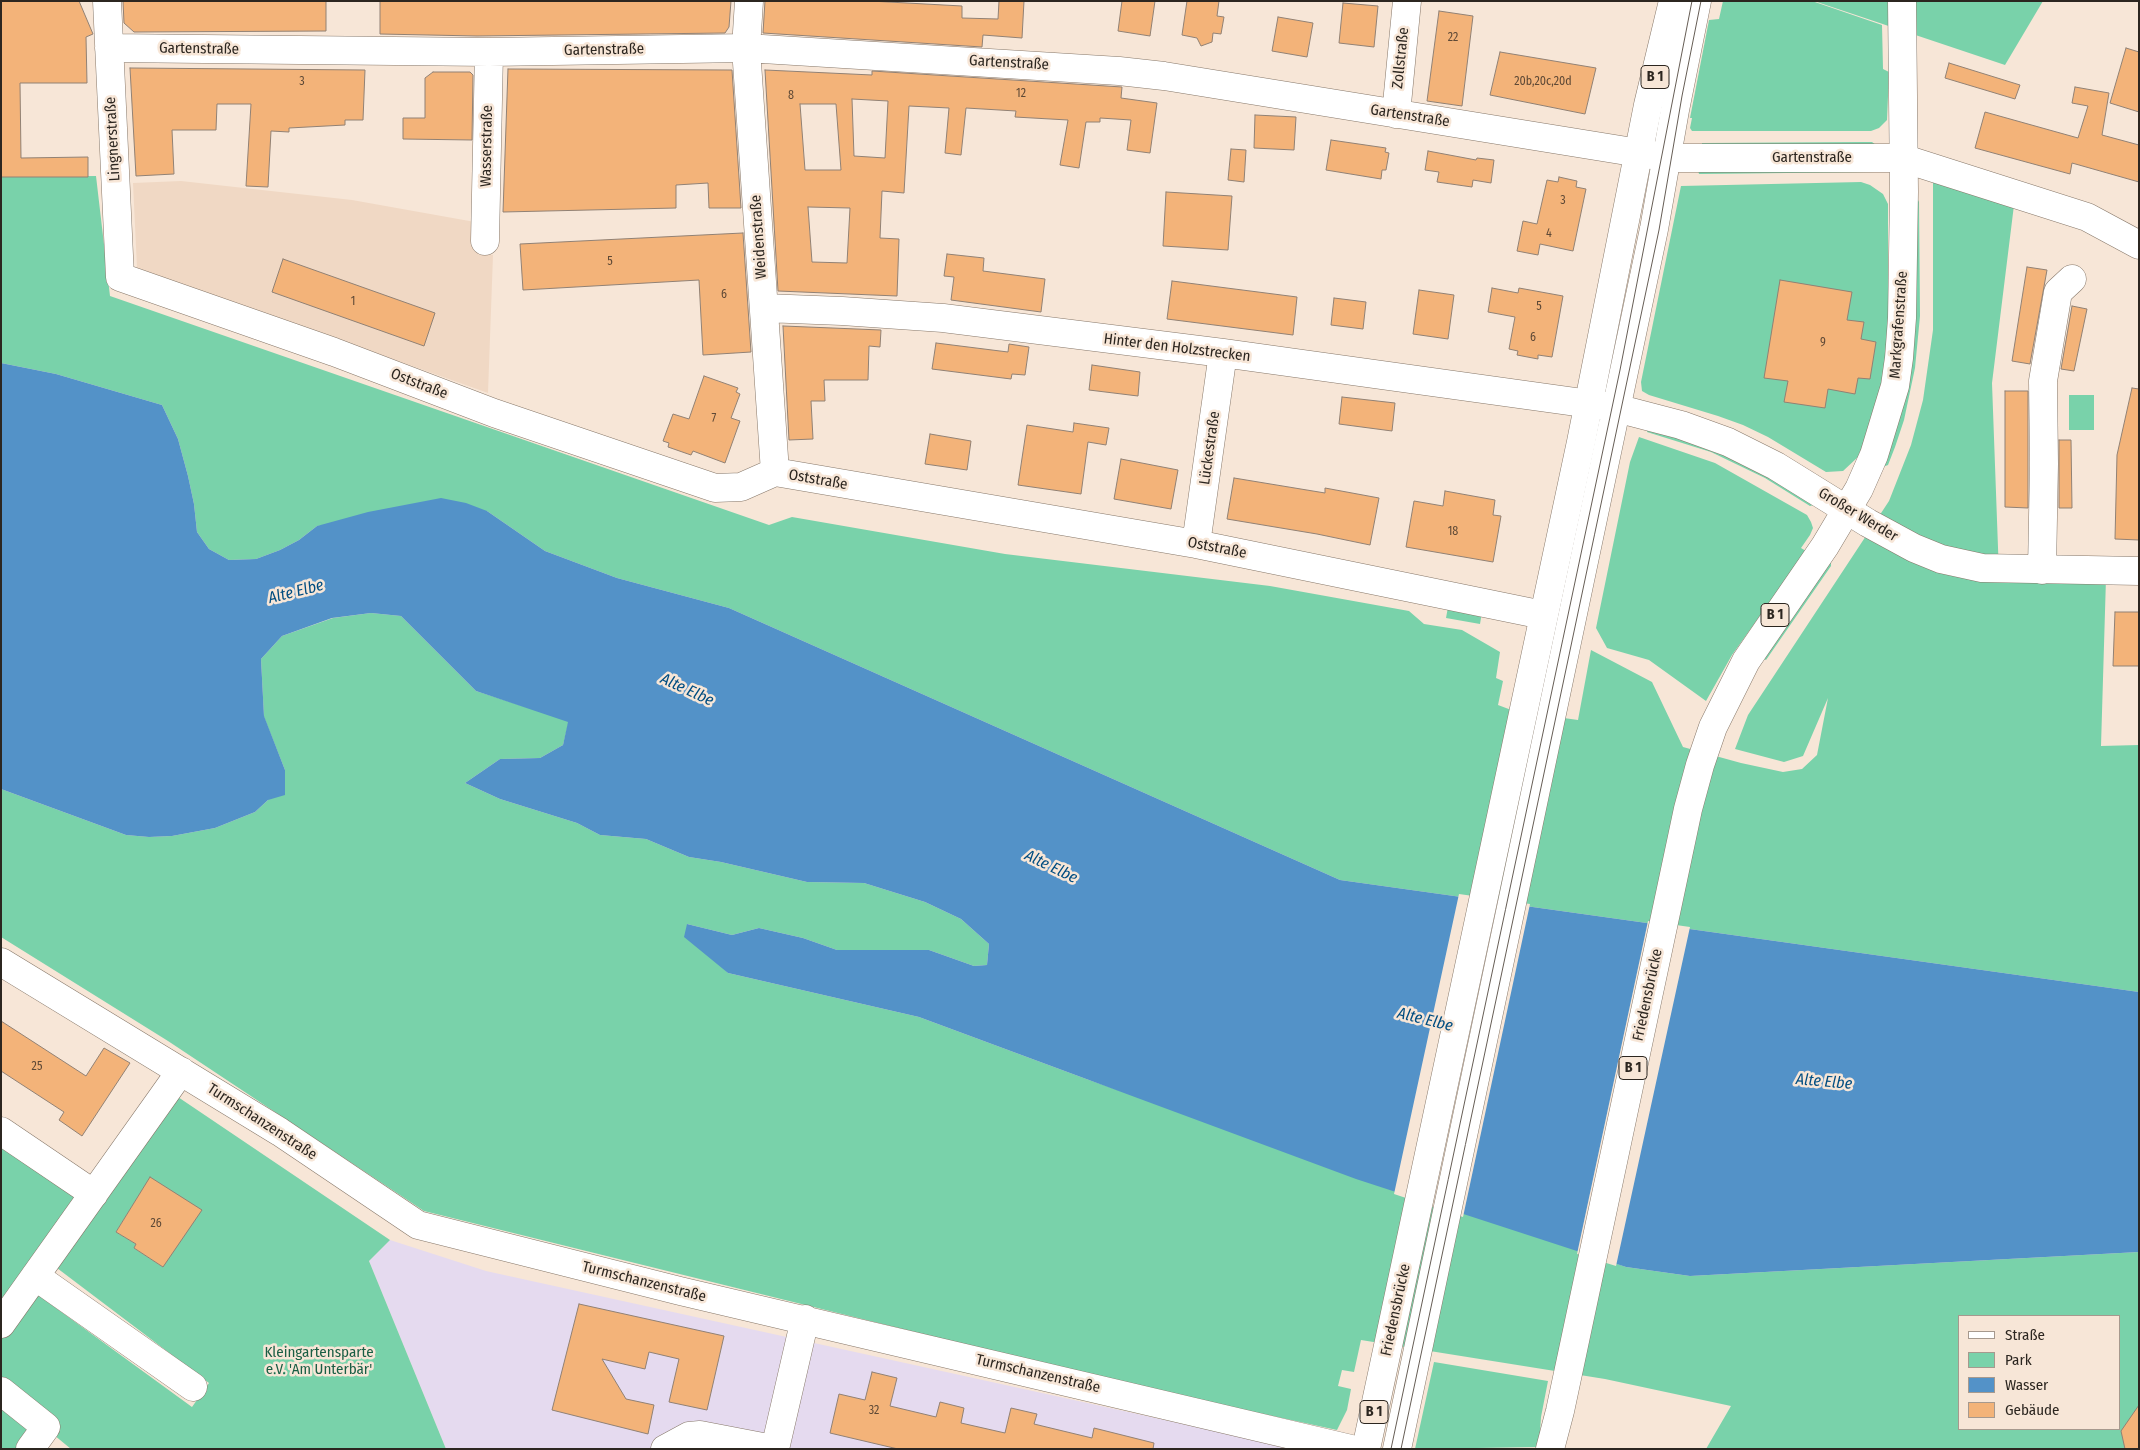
<!DOCTYPE html>
<meta charset="utf-8">
<style>
body{margin:0}
#map{position:relative;width:2140px;height:1450px;overflow:hidden;background:#f7e6d7;font-family:"Fira Sans Condensed",sans-serif}
canvas{display:block}
.frame{position:absolute;inset:0;border:2px solid #2c2620;pointer-events:none}
.legend{position:absolute;left:1958px;top:1315px;width:162px;height:115px;box-sizing:border-box;background:#f7e6d7;border:1px solid #a6998e;margin:0;padding:6px 9px;list-style:none;font-size:15px;color:#2c2620}
.legend li{display:flex;align-items:center;gap:10px;height:25px}
.legend b{width:25px;border:1px solid #a6998e}
</style>
<div id="map">
<canvas width="2140" height="1450"></canvas>
<div class="frame"></div>
<ul class="legend">
<li><b style="height:6px;background:#fff"></b>Straße</li>
<li><b style="height:14px;background:#79d2aa"></b>Park</li>
<li><b style="height:14px;background:#5392c8"></b>Wasser</li>
<li><b style="height:14px;background:#f3b379"></b>Gebäude</li>
</ul>
</div>
<script>
const g = document.querySelector('canvas').getContext('2d');
g.lineJoin = 'round';
function fill(path, color) {
  g.fillStyle = color;
  g.fill(path, 'evenodd');
}
function toPath(rows) {
  const path = new Path2D();
  for (const r of rows) {
    path.moveTo(r[0], r[1]);
    for (let i = 2; i < r.length; i += 2) path.lineTo(r[i], r[i + 1]);
  }
  return path;
}
function strokePath(path, color, width, dash) {
  g.strokeStyle = color;
  g.lineWidth = width;
  g.lineCap = dash ? 'butt' : 'round';
  g.setLineDash(dash || []);
  g.stroke(path);
}
function drawText(font, color, halo, rows, align = 'center') {
  g.font = font + ' "Fira Sans Condensed",sans-serif';
  g.lineWidth = 5;
  g.setLineDash([]);
  g.textBaseline = 'middle';
  g.strokeStyle = halo;
  g.fillStyle = color;
  for (const [text, x, y, turn = 0] of rows) {
    g.save();
    g.translate(x, y);
    g.rotate((+turn || 0) * Math.PI / 180);
    g.textAlign = isNaN(turn) ? turn : align;
    if (halo) g.strokeText(text, 0, 0);
    g.fillText(text, 0, 0);
    g.restore();
  }
}
const commercial = toPath([
 [390,1240,486,1271,1297,1449,446,1449,369,1261]
]);
const built = toPath([
 [181,181,352,200,475,222,475,252,493,255,488,393,137,268,133,183]
]);
const green = toPath([
 [1723,1,1812,1,1882,25,1883,69,1889,72,1887,120,1879,128,1871,131,1692,131,1690,128,1692,118,1690,118,1709,20,1719,19],
 [1814,1,2043,1,2005,65],
 [1863,142,1872,142,1876,145,1702,148,1702,143],
 [1698,170,1875,172,1699,174],
 [96,176,110,296,769,525,792,517,1005,554,1270,586,1409,611,1424,624,1462,630,1500,652,1496,678,1503,681,1498,705,1514,711,1578,720,1591,650,1652,682,1683,747,1741,763,1783,772,1802,769,1817,755,1828,698,1803,756,1784,762,1735,749,1748,715,1889,501,1911,445,1923,400,1933,330,1933,180,2014,205,1992,383,1999,575,2106,578,2101,746,2139,745,2139,992,1340,880,729,608,617,578,545,551,487,511,317,526,299,540,280,550,256,559,229,560,209,549,197,532,194,504,188,476,178,439,162,405,56,374,1,363,1,177],
 [1861,182,1870,185,1883,194,1888,204,1888,329,1883,381,1869,434,1858,457,1843,471,1826,472,1768,437,1743,425,1718,416,1649,395,1642,391,1641,382,1681,186],
 [1918,200,1919,202,1920,316,1915,368,1904,420,1895,447,1888,465,1880,468],
 [2069,395,2094,395,2094,430,2069,430],
 [1648,426,1710,445,1817,504,1810,506,1765,478,1711,452,1647,432],
 [1639,437,1715,463,1807,515,1811,522,1813,528,1810,535,1801,548,1806,551,1732,655,1706,701,1649,660,1607,648,1596,628,1630,462],
 [1829,558,1831,562,1831,566,1766,660,1761,657],
 [1448,607,1482,612,1480,624,1446,618],
 [371,613,401,616,476,691,569,721,563,745,540,758,500,759,465,783,500,799,577,823,600,835,646,839,689,857,721,862,807,882,864,883,925,902,961,919,989,944,987,965,974,966,929,950,837,950,803,938,759,928,732,935,687,924,728,973,919,1017,1089,1080,1626,1267,1690,1276,2139,1252,2139,1449,1706,1449,1731,1406,1605,1379,1361,1340,1354,1372,1342,1370,1338,1386,1351,1389,1347,1410,1337,1430,1130,1385,424,1211,168,1041,1,937,1,789,126,835,149,837,172,836,215,828,255,812,268,800,285,770,264,717,261,659,282,636,333,618],
 [1959,1316,2119,1316,2119,1429,1959,1429],
 [175,1095,390,1240,369,1261,446,1449,71,1449,54,1435,44,1449,1,1449,1,1140,96,1211],
 [150,1178,163,1267,134,1248,136,1244,116,1232],
 [53,1265,209,1383,192,1407,34,1292],
 [1434,1362,1548,1381,1541,1417,1539,1447,1415,1449]
]);
const water = toPath([
 [1,363,56,374,162,405,178,439,188,476,194,504,197,532,209,549,229,560,256,559,280,550,299,540,317,526,368,512,441,498,466,503,487,511,545,551,617,578,729,608,1340,880,2139,992,2139,1252,1690,1276,1626,1267,1356,1179,919,1017,728,973,684,937,687,924,732,935,759,928,803,938,837,950,929,950,974,966,987,965,989,944,961,919,925,902,864,883,807,882,721,862,689,857,646,839,600,835,577,823,500,799,465,783,500,759,540,758,563,745,568,722,476,691,401,616,371,613,332,618,282,636,261,659,264,716,285,770,285,795,268,800,255,812,215,828,172,836,149,837,126,835,1,789]
]);
const pier = toPath([
 [1459,894,1530,904,1463,1217,1394,1194],
 [1648,921,1690,927,1616,1266,1577,1254]
]);
const building = toPath([
 [1,1,79,1,93,34,86,37,87,83,20,83,21,158,88,157,88,177,1,177,1,1],
 [123,1,326,1,326,31,134,32,124,23,123,1],
 [380,1,731,1,729,27,725,33,477,36,380,34,380,1],
 [765,1,870,1,962,6,962,18,998,19,999,1,1024,1,1022,38,983,35,982,47,763,33,765,1],
 [1122,1,1155,1,1150,36,1118,31,1122,1],
 [1187,1,1219,1,1217,16,1224,17,1221,34,1213,33,1212,42,1201,46,1197,38,1182,35,1187,1],
 [1343,3,1378,6,1374,47,1339,43,1343,3],
 [1439,11,1473,16,1462,106,1427,101,1439,11],
 [1278,17,1313,23,1307,57,1272,51,1278,17],
 [2126,48,2139,52,2139,112,2110,103,2126,48],
 [1500,52,1596,68,1585,114,1490,95,1500,52],
 [1949,63,2020,85,2015,99,1945,78,1949,63],
 [130,68,365,70,363,120,345,120,345,125,289,128,289,132,271,131,268,187,246,186,251,104,217,104,216,130,172,130,174,174,136,176,130,68],
 [508,69,732,70,741,208,709,208,708,183,676,185,676,208,503,212,508,69],
 [765,70,872,75,872,71,1122,87,1121,98,1157,103,1150,153,1127,150,1131,120,1100,118,1100,122,1086,122,1079,168,1060,165,1068,120,1015,117,1016,111,966,108,961,155,945,153,949,108,909,106,904,193,882,191,880,238,899,239,897,296,778,291,765,70],
 [852,99,888,101,885,158,854,156,852,99],
 [800,104,836,104,841,170,805,170,800,104],
 [808,207,850,208,847,263,812,262,808,207],
 [433,72,470,72,473,75,472,140,403,139,403,118,425,118,425,78,433,72],
 [2075,87,2109,93,2102,135,2139,145,2139,182,2072,163,2070,174,1975,148,1985,112,2078,138,2088,106,2072,103,2075,87],
 [1255,115,1296,117,1294,150,1254,148,1255,115],
 [1331,140,1386,148,1385,152,1389,153,1386,170,1382,170,1381,179,1326,170,1331,140],
 [1231,149,1246,150,1244,182,1228,180,1231,149],
 [1428,151,1476,160,1477,158,1494,160,1491,183,1473,180,1472,187,1437,182,1439,172,1425,170,1428,151],
 [1559,177,1577,181,1576,187,1586,189,1573,251,1540,244,1538,255,1517,251,1523,221,1537,224,1547,180,1558,182,1559,177],
 [1166,192,1232,196,1228,250,1163,246,1166,192],
 [743,233,751,352,703,355,699,280,523,290,520,244,743,233],
 [947,254,984,258,983,271,1045,279,1041,312,951,300,954,277,944,276,947,254],
 [283,259,435,313,424,346,272,292,283,259],
 [2027,267,2047,270,2030,364,2012,361,2027,267],
 [1780,280,1852,292,1847,320,1864,322,1861,339,1876,342,1870,379,1858,378,1855,394,1828,389,1825,408,1784,402,1788,381,1764,378,1780,280],
 [1172,281,1297,297,1293,335,1167,319,1172,281],
 [1492,288,1518,293,1519,288,1563,296,1552,357,1538,355,1538,359,1517,355,1518,351,1509,349,1515,317,1488,312,1492,288],
 [1419,290,1454,295,1448,339,1413,334,1419,290],
 [1334,298,1366,302,1363,329,1331,325,1334,298],
 [2072,306,2087,309,2074,371,2061,369,2072,306],
 [783,326,881,330,880,347,869,346,868,380,824,380,825,401,811,401,813,439,789,440,783,326],
 [936,343,1008,352,1009,344,1029,347,1025,375,1012,374,1011,379,932,369,936,343],
 [1092,365,1140,372,1138,396,1089,390,1092,365],
 [704,376,738,388,736,392,740,394,731,418,740,421,725,463,693,451,691,455,668,447,669,443,663,441,673,414,689,419,704,376],
 [2132,388,2139,389,2139,540,2115,539,2117,455,2132,388],
 [2005,391,2028,391,2028,508,2005,507,2005,391],
 [1342,397,1395,403,1392,431,1339,424,1342,397],
 [1074,423,1109,428,1106,445,1088,442,1081,494,1018,485,1027,425,1073,432,1074,423],
 [930,434,971,441,967,470,925,464,930,434],
 [2059,440,2071,440,2072,508,2059,508,2059,440],
 [1121,459,1178,470,1171,509,1114,499,1121,459],
 [1234,478,1325,493,1325,488,1379,498,1370,545,1317,534,1227,519,1234,478],
 [1445,491,1495,500,1493,515,1501,516,1493,562,1406,547,1414,501,1443,506,1445,491],
 [2115,612,2139,612,2139,666,2113,666,2115,612],
 [1,1021,86,1076,104,1048,130,1063,82,1136,59,1120,64,1112,1,1071,1,1021],
 [150,1177,202,1210,163,1267,134,1248,136,1244,116,1232,150,1177],
 [579,1304,724,1336,707,1410,669,1402,679,1359,649,1352,645,1369,602,1359,626,1399,654,1405,648,1434,552,1410,579,1304],
 [872,1372,897,1378,890,1406,936,1417,940,1402,964,1408,961,1423,1005,1433,1011,1408,1037,1414,1034,1424,1092,1438,1094,1428,1154,1443,1153,1449,898,1449,830,1433,839,1394,865,1400,872,1372],
 [2139,1405,2139,1449,2125,1449,2121,1431,2139,1405]
]);
const minor = toPath([
 [107,1,120,277,334,352,494,413,715,488,741,487,775,472,1196,544,1543,615],
 [749,1,746,48,775,472],
 [109,48,489,52,746,48,1119,71,1164,76,1670,158,1902,158,2087,217,2139,245],
 [1396,114,1407,1],
 [485,241,489,52],
 [764,308,842,311,943,318,1223,353,1612,407,1681,425,1728,442,1776,466,1868,523,1914,548,1941,559,1982,568,2139,571],
 [1196,544,1223,353],
 [2042,570,2044,464,2043,381,2058,292,2072,279],
 [1,962,280,1132,418,1225,680,1291,1351,1449],
 [1,1131,94,1194],
 [35,1276,193,1387],
 [1,1324,181,1071],
 [1,1391,46,1427,30,1449],
 [665,1449,689,1436,700,1435,773,1449],
 [775,1449,805,1319],
 [1397,1449,1654,229,1675,110,1697,1]
]);
const major = toPath([
 [1366,1449,1581,442,1648,105,1673,1],
 [1550,1449,1560,1411,1688,809,1700,765,1713,727,1746,661,1825,546,1859,489,1874,455,1895,386,1899,358,1902,318,1904,192,1902,1]
]);
const tram = toPath([
 [1391,1449,1620,370,1692,1],
 [1401,1449,1659,230,1682,96,1701,1]
]);
const numberNames = [
 ["22",1453,38],
 ["3",302,82],
 ["20b,20c,20d",1543,82],
 ["12",1021,94],
 ["8",791,96],
 ["3",1563,201],
 ["4",1549,234],
 ["5",610,262],
 ["6",724,295],
 ["1",353,302],
 ["5",1539,307],
 ["6",1533,338],
 ["9",1823,343],
 ["7",714,419],
 ["18",1453,532],
 ["25",37,1067],
 ["26",156,1224],
 ["32",874,1411]
];
const shields = [
 [1655,77,28],
 [1775,615,28],
 [1633,1068,28],
 [1374,1412,28]
];
const shieldNames = [
 ["B 1",1655,77],
 ["B 1",1775,615],
 ["B 1",1633,1068],
 ["B 1",1374,1412]
];
const streetNames = [
 ["Gartenstraße",199,49,1],
 ["Gartenstraße",604,50,-1],
 ["Zollstraße",1401,58,-84],
 ["Gartenstraße",1009,63,3],
 ["Gartenstraße",1410,116,9],
 ["Lingnerstraße",113,139,-93],
 ["Wasserstraße",487,146,-89],
 ["Gartenstraße",1812,158],
 ["Weidenstraße",759,237,-94],
 ["Markgrafenstraße",1899,325,-86],
 ["Hinter den Holzstrecken",1177,348,7],
 ["Oststraße",419,384,21],
 ["Lückestraße",1210,448,-82],
 ["Oststraße",818,480,10],
 ["Großer Werder",1858,515,31],
 ["Oststraße",1217,548,11],
 ["Friedensbrücke",1648,995,-78],
 ["Turmschanzenstraße",262,1122,33],
 ["Turmschanzenstraße",644,1282,14],
 ["Friedensbrücke",1396,1310,-78],
 ["Turmschanzenstraße",1038,1374,13]
];
const parkNames = [
 ["Kleingartensparte",319,1353],
 ["e.V. 'Am Unterbär'",319,1370]
];
const waterNames = [
 ["Alte Elbe",296,592,-14],
 ["Alte Elbe",687,690,25],
 ["Alte Elbe",1051,867,26],
 ["Alte Elbe",1425,1020,14],
 ["Alte Elbe",1824,1082,5]
];
fill(commercial, '#e5daef');
fill(built, '#f0d8c4');
fill(green, '#79d2aa');
fill(water, '#5392c8');
fill(pier, '#f7e6d7');
fill(building, '#f3b379');
strokePath(building, '#918174', 1);
strokePath(minor, '#87786a', 29);
strokePath(major, '#87786a', 29);
strokePath(minor, '#fff', 28);
strokePath(major, '#fff', 28);
strokePath(tram, '#665d55', 1);
drawText('12px', '#5e4936', null, numberNames);
for (const [x, y, w] of shields) {
  const box = new Path2D();
  box.roundRect(x - w / 2, y - 11.5, w, 23, 4);
  g.fillStyle = '#f7e6d7';
  g.fill(box);
  strokePath(box, '#2c2620', 1);
}
drawText('bold 14px', '#2c2620', null, shieldNames);
drawText('15px', '#2c2620', '#f7e6d7', streetNames);
drawText('15px', '#195e44', '#f7e6d7', parkNames);
drawText('italic 16px', '#004d81', '#f7e6d7', waterNames);
</script>
